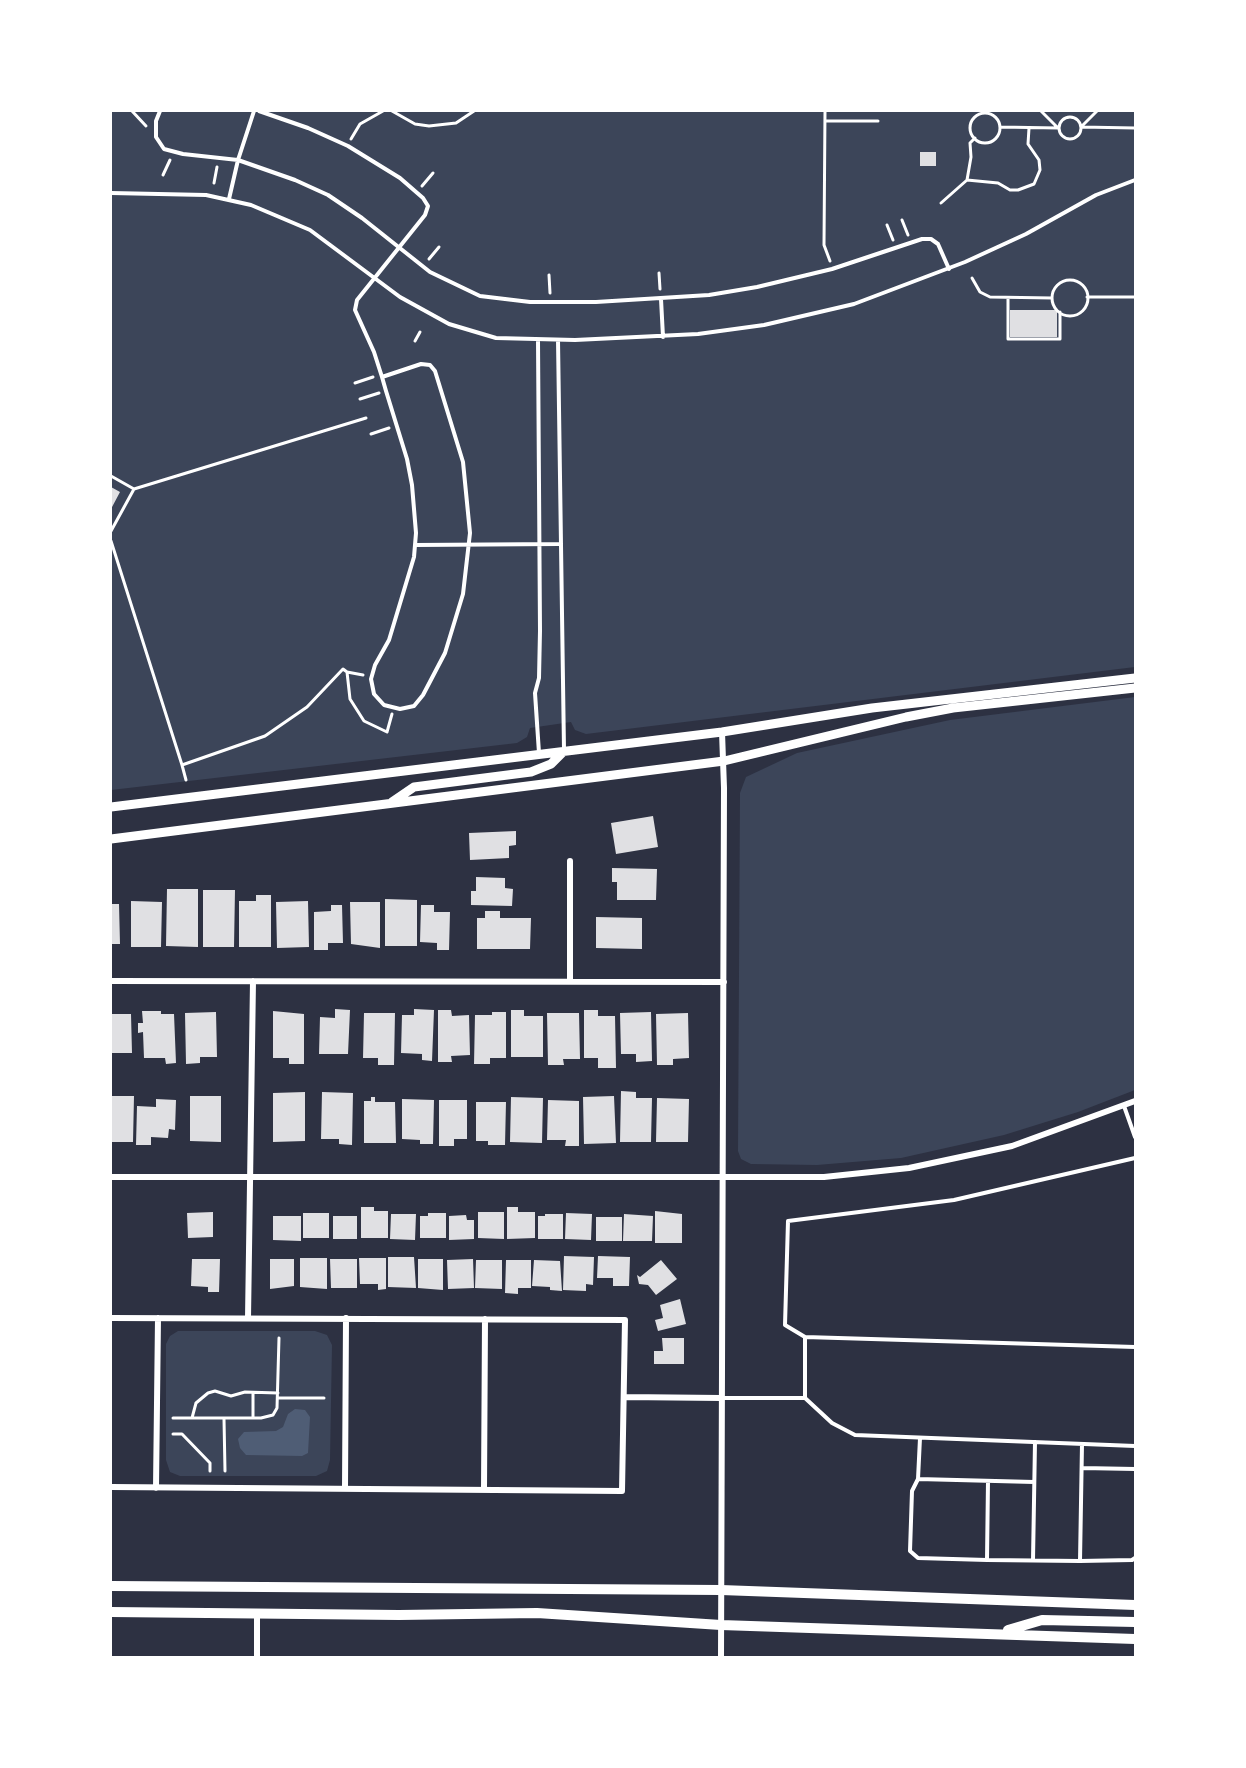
<!DOCTYPE html>
<style>
body{margin:0}
#map{position:relative;width:1246px;height:1768px;overflow:hidden;background:#2d3142;font-family:Montserrat,sans-serif}
canvas{display:block}
.frame{position:absolute;inset:0;border:112px solid #fff;pointer-events:none}
</style>
<div id="map">
<canvas width="1246" height="1768"></canvas>
<div class="frame"></div>
</div>
<script>
const g = document.querySelector('canvas').getContext('2d');
g.lineJoin = 'round';
function fill(path, color) {
  g.fillStyle = color;
  g.fill(path, 'evenodd');
}
function toPath(rows) {
  const path = new Path2D();
  for (const r of rows) {
    if (r.length === 3) {
      path.moveTo(r[0] + r[2], r[1]);
      path.arc(r[0], r[1], r[2], 0, 2 * Math.PI);
      continue;
    }
    path.moveTo(r[0], r[1]);
    for (let i = 2; i < r.length; i += 2) path.lineTo(r[i], r[i + 1]);
  }
  return path;
}
function strokePath(path, color, width, dash) {
  g.strokeStyle = color;
  g.lineWidth = width;
  g.lineCap = dash ? 'butt' : 'round';
  g.setLineDash(dash || []);
  g.stroke(path);
}
const green = toPath([
 [111,111,1135,111,1135,667,586,734,575,730,571,722,530,728,527,737,517,743,111,790],
 [1135,697,1135,1090,1078,1112,1004,1135,901,1158,817,1165,751,1164,741,1159,738,1151,740,793,746,777,797,753,950,720],
 [178,1331,315,1331,327,1335,332,1345,330,1460,327,1471,316,1476,180,1476,170,1472,166,1460,166,1344,170,1336]
]);
const water = toPath([
 [295,1409,305,1410,310,1417,308,1453,302,1456,246,1455,240,1448,238,1439,244,1432,276,1431,283,1427,288,1414]
]);
const building = toPath([
 [920,152,936,152,936,166,920,166],
 [1010,310,1057,310,1057,337,1010,337],
 [111,487,120,492,111,509],
 [653,816,658,847,616,854,611,823],
 [516,831,516,845,509,846,509,858,470,860,469,833],
 [612,868,657,869,656,900,617,900,617,882,612,882],
 [476,877,505,878,505,888,513,889,512,906,471,905,471,891,476,891],
 [167,889,198,889,198,947,166,946],
 [203,890,235,890,234,947,203,947],
 [256,895,271,895,271,947,239,947,239,901,256,901],
 [385,899,417,900,417,946,385,946],
 [131,901,162,902,161,947,131,947],
 [308,901,309,947,277,948,276,902],
 [350,902,380,902,380,948,351,944],
 [111,904,119,904,120,944,111,944],
 [331,905,342,905,343,943,328,943,328,950,314,950,314,912,331,911],
 [421,905,434,905,434,912,450,912,449,950,437,950,437,943,420,942],
 [485,911,500,911,500,918,531,918,530,949,477,949,477,918,485,918],
 [596,917,642,918,642,949,596,948],
 [335,1009,350,1010,348,1054,319,1054,320,1017,335,1018],
 [414,1009,434,1010,432,1061,422,1060,422,1054,401,1053,402,1015,414,1015],
 [438,1010,451,1010,452,1016,469,1015,470,1055,451,1056,452,1062,438,1062],
 [511,1010,524,1010,524,1016,543,1016,543,1057,511,1057],
 [584,1010,598,1010,598,1016,615,1016,616,1068,598,1068,598,1058,584,1058],
 [142,1011,161,1011,161,1014,174,1014,176,1063,166,1064,165,1058,144,1058,143,1032,138,1033,138,1023,143,1023],
 [273,1011,304,1014,304,1064,289,1064,289,1058,273,1058],
 [216,1012,217,1057,200,1057,200,1063,186,1064,185,1013],
 [492,1012,506,1012,506,1058,490,1058,490,1064,474,1064,475,1015,492,1015],
 [651,1012,652,1061,636,1062,636,1054,621,1054,620,1013],
 [364,1013,395,1013,394,1065,378,1065,378,1058,363,1058],
 [547,1013,579,1013,580,1059,563,1059,564,1065,548,1065],
 [688,1013,689,1058,673,1059,673,1065,657,1065,656,1014],
 [111,1014,131,1014,132,1053,111,1053],
 [621,1091,636,1092,636,1098,652,1098,651,1142,620,1142],
 [305,1092,305,1141,273,1142,273,1093],
 [322,1092,353,1093,352,1145,339,1144,339,1139,321,1139],
 [111,1096,134,1096,133,1142,111,1142],
 [190,1096,221,1096,221,1142,190,1141],
 [614,1096,616,1143,584,1144,583,1097],
 [371,1097,375,1097,375,1102,395,1102,396,1143,364,1143,364,1101,371,1101],
 [511,1097,543,1098,542,1143,510,1142],
 [657,1098,689,1099,688,1142,656,1142],
 [156,1099,176,1100,175,1130,169,1129,168,1138,151,1137,151,1145,136,1145,137,1106,156,1107],
 [402,1099,434,1100,433,1144,420,1144,420,1140,402,1139],
 [439,1100,467,1100,467,1139,454,1139,454,1146,439,1146],
 [548,1100,579,1101,579,1146,565,1146,566,1140,547,1140],
 [476,1102,506,1102,505,1145,488,1145,488,1141,476,1141],
 [361,1207,374,1207,374,1211,388,1211,388,1238,361,1238],
 [507,1207,518,1207,518,1212,535,1212,535,1238,507,1239],
 [655,1211,682,1214,682,1243,655,1243],
 [213,1212,213,1237,188,1238,187,1213],
 [478,1212,504,1212,504,1239,478,1238],
 [303,1213,329,1213,329,1238,303,1238],
 [428,1213,446,1213,446,1238,420,1238,420,1216,428,1216],
 [566,1213,592,1214,591,1240,565,1239],
 [391,1214,416,1214,415,1240,390,1239],
 [545,1214,563,1214,563,1239,538,1239,538,1216,545,1216],
 [624,1214,653,1216,652,1241,623,1241],
 [466,1215,467,1220,474,1220,474,1239,449,1240,449,1216],
 [273,1216,301,1216,301,1241,273,1240],
 [333,1216,357,1216,357,1239,333,1239],
 [596,1217,622,1217,622,1241,596,1241],
 [564,1256,594,1257,593,1285,586,1284,586,1291,563,1290],
 [598,1256,630,1257,629,1286,613,1286,613,1278,597,1278],
 [388,1257,414,1257,416,1288,388,1287],
 [300,1258,327,1258,327,1289,300,1287],
 [359,1258,386,1258,386,1289,378,1290,378,1284,360,1284],
 [192,1259,220,1259,219,1292,208,1292,208,1287,191,1286],
 [270,1259,294,1259,294,1286,270,1289],
 [330,1259,357,1259,357,1288,331,1288],
 [418,1259,443,1259,443,1290,418,1288],
 [473,1259,474,1288,448,1289,447,1260],
 [476,1260,502,1260,502,1289,475,1288],
 [506,1260,531,1260,531,1288,518,1288,518,1294,505,1293],
 [534,1260,560,1261,562,1291,550,1290,550,1287,532,1286],
 [661,1260,677,1279,656,1295,648,1285,639,1284,637,1275,640,1277],
 [680,1299,686,1324,658,1331,655,1320,663,1318,660,1305],
 [662,1338,684,1338,684,1364,654,1364,654,1351,663,1351]
]);
const path = toPath([
 [132,111,146,126],
 [392,111,415,124,429,126,456,123,474,111],
 [825,111,824,245,830,261],
 [1041,111,1057,127],
 [985,128,15],
 [1070,128,11],
 [826,121,878,121],
 [1000,127,1058,128],
 [1081,127,1135,128],
 [1081,127,1097,111],
 [351,139,360,124,383,111],
 [163,175,170,160],
 [967,180,971,157,970,143,975,138],
 [214,183,217,167],
 [422,186,433,173],
 [941,203,967,180,998,183,1010,190,1018,190,1034,184,1040,170,1039,160,1028,144,1029,128],
 [902,220,908,235],
 [887,225,893,240],
 [429,259,439,247],
 [659,273,660,289],
 [549,275,550,293],
 [972,278,980,292,990,297,1052,298],
 [1070,298,18],
 [1087,297,1135,297],
 [1008,298,1008,339,1060,339,1060,312],
 [415,341,420,332],
 [355,383,373,377],
 [360,399,379,393],
 [371,434,389,428],
 [111,476,134,489,111,531],
 [134,489,366,418],
 [111,541,182,765],
 [347,672,350,699,364,721,387,732,392,714],
 [186,780,182,765,265,736,307,707,343,669,347,672,363,675],
 [278,1398,324,1398],
 [173,1418,261,1418,273,1415,277,1408,279,1338],
 [192,1418,196,1403,208,1393,215,1391,231,1396,245,1392,278,1393],
 [253,1418,253,1393],
 [224,1419,225,1471],
 [173,1434,182,1434,210,1463,210,1471]
]);
const service = toPath([
 [160,111,156,121,156,137,164,149,183,154,238,160,295,180,328,195,362,218,430,272,480,296,530,302,596,302,709,295,757,287,832,269,922,239,931,239,938,244,949,269],
 [259,111,308,128,348,146,400,178,423,198,428,206,425,215,357,300,355,310,374,352,382,377,386,391,407,459,412,485,416,533,414,557,389,640,375,665,371,679,374,694,384,705,400,709,414,706,423,695,445,653,463,594,470,533,463,462,435,371,430,365,421,364,382,377],
 [111,193,206,195,251,205,310,230,400,297,449,324,496,338,575,340,698,334,764,325,854,304,965,262,1026,234,1096,195,1135,180],
 [229,199,238,160,254,111],
 [661,299,663,337],
 [538,340,540,631,539,678,535,693,539,753],
 [558,340,564,750],
 [415,545,559,544],
 [1124,1106,1135,1137],
 [805,1337,785,1325,788,1221,954,1200,1135,1158],
 [722,1398,805,1398,832,1423,855,1435,1135,1446],
 [805,1398,805,1337,1135,1347],
 [920,1438,918,1479,1034,1482],
 [1082,1468,1135,1469],
 [918,1479,912,1491,910,1551,918,1558,987,1560],
 [988,1481,987,1560,1080,1561,1082,1444],
 [1033,1560,1035,1442],
 [1080,1561,1132,1560,1135,1558]
]);
const minor = toPath([
 [570,861,570,981],
 [111,981,724,982],
 [111,1177,824,1177,909,1168,1012,1146,1135,1101],
 [111,1318,625,1320,622,1491,111,1487],
 [248,1318,253,981],
 [624,1397,721,1398],
 [156,1488,158,1318],
 [345,1489,346,1318],
 [484,1490,485,1319],
 [257,1657,257,1613],
 [721,1657,724,788,722,732]
]);
const tertiary = toPath([
 [392,802,414,787,531,772,551,764,564,751],
 [111,807,722,732,872,708,1135,678],
 [111,839,724,761,906,717,953,708,1135,688]
]);
const secondary = toPath([
 [111,1586,721,1590,1135,1605],
 [111,1612,399,1615,537,1613,721,1625,1135,1639],
 [1008,1630,1042,1620,1135,1622]
]);
fill(green, '#3c4559');
fill(water, '#4f5d75');
fill(building, '#e0e0e3');
strokePath(path, '#fff', 3);
strokePath(service, '#fff', 4);
strokePath(minor, '#fff', 6);
strokePath(tertiary, '#fff', 9);
strokePath(secondary, '#fff', 10);
</script>
